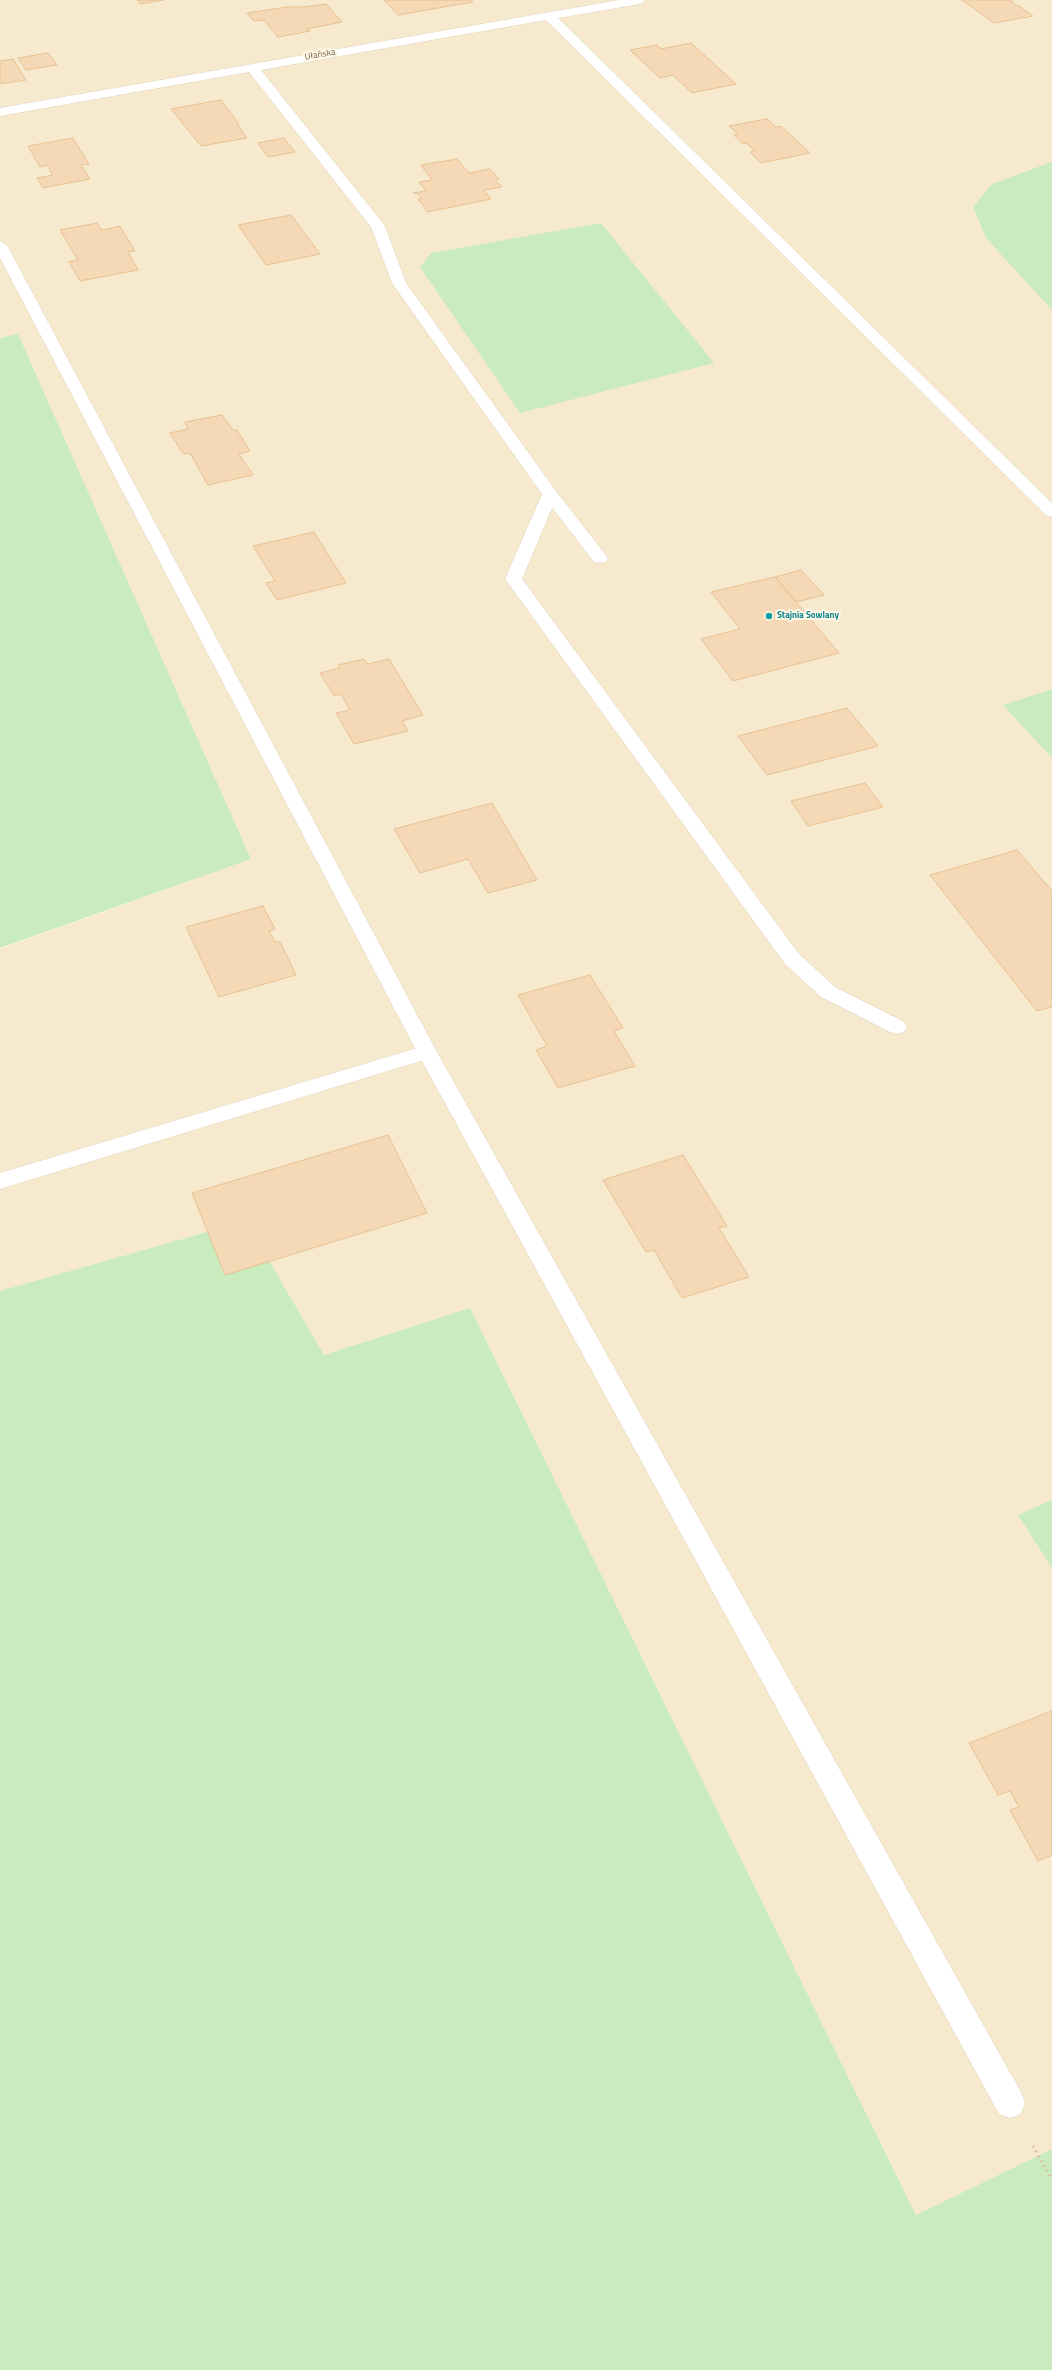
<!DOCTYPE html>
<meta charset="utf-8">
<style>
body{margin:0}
canvas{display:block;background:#fef7df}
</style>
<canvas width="1052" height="2370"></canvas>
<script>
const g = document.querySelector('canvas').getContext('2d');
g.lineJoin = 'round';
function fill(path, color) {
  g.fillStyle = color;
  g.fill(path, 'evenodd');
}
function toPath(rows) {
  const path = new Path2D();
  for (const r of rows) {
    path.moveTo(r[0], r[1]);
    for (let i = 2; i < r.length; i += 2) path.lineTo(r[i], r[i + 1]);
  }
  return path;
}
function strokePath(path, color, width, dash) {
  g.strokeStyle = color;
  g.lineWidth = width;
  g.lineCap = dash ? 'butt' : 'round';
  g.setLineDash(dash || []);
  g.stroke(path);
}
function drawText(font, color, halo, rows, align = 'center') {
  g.font = font + ' "Titillium Web",sans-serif';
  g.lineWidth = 4;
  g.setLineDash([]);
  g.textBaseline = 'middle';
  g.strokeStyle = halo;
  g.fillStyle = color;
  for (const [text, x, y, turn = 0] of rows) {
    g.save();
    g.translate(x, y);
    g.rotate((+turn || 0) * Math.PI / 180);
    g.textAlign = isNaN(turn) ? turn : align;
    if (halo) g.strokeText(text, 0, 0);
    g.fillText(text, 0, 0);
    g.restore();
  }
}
const residential = toPath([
 [0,0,1052,0,1052,689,1004,705,1052,758,1052,1500,1018,1515,1052,1568,1052,2149,916,2215,470,1308,324,1355,246,1221,0,1291,0,949,251,859,18,334,0,338]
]);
const green = toPath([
 [1052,162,1052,310,986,238,973,207,992,184],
 [601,223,714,363,520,413,420,267,431,253],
 [18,334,251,859,0,948,0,338],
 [1052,689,1052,758,1003,705],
 [246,1221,324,1355,470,1308,916,2215,1052,2149,1052,2370,0,2370,0,1291],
 [1052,1500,1052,1568,1018,1515]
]);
const building = toPath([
 [137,0,164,0,140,4,137,0],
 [384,0,471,0,473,2,398,15,384,0],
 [962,0,1011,0,1016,6,1019,6,1033,16,994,23,962,0],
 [326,4,342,22,307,29,310,31,278,37,264,20,254,21,247,13,287,7,305,7,326,4],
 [691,43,736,84,692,93,673,75,660,78,630,50,657,45,661,49,691,43],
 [48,53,57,65,26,70,18,58,48,53],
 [13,59,26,80,0,84,0,61,13,59],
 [221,100,239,124,237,124,247,138,201,146,171,109,221,100],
 [767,119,776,127,781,126,810,153,761,163,750,152,755,151,746,143,743,144,734,135,738,134,729,126,767,119],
 [73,138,89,164,81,165,90,179,43,188,37,178,53,175,47,165,40,167,28,146,73,138],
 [284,138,295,152,268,157,258,143,284,138],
 [457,159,469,173,490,169,499,179,495,180,502,187,484,190,491,199,428,212,418,199,422,199,417,193,413,193,426,191,419,182,432,180,421,165,457,159],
 [291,215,320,254,266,265,238,225,291,215],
 [97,223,102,230,120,226,135,251,128,252,138,270,80,281,69,262,78,260,60,230,97,223],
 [222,415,233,430,237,430,250,451,239,454,253,475,208,485,190,453,183,454,170,433,188,429,185,422,222,415],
 [314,532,346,583,277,600,266,583,275,581,253,546,314,532],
 [801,570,824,595,796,602,775,577,801,570],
 [775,577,839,653,733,681,701,639,740,629,711,592,775,577],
 [364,659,368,664,389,659,423,715,402,721,408,731,354,744,336,713,350,710,341,694,334,696,320,673,340,668,338,665,364,659],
 [847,708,878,746,767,775,738,736,847,708],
 [865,783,883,807,808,826,791,801,865,783],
 [492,803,537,880,488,893,468,859,420,873,394,829,492,803],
 [1017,850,1052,891,1052,1007,1037,1011,930,875,1017,850],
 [263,906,275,929,269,931,275,942,280,942,296,975,219,997,186,927,263,906],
 [590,975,623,1028,614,1031,635,1066,558,1088,536,1050,547,1046,518,995,590,975],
 [388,1135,427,1213,225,1275,192,1193,388,1135],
 [683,1155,727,1226,719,1228,749,1277,682,1298,654,1250,646,1252,603,1180,683,1155],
 [1052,1711,1052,1855,1038,1861,1010,1810,1019,1807,1010,1791,998,1795,969,1743,1052,1711]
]);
const path = toPath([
 [1033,2146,1052,2180]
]);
const service = toPath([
 [550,489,556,491,558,494,522,579,799,954,835,987,904,1022,907,1027,904,1032,897,1034,890,1032,821,997,785,964,505,579,542,494,544,491,550,489],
 [427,1045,434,1047,437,1052,434,1057,0,1189,0,1173,427,1045]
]);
const minor = toPath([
 [619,0,646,0,640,4,558,18,1052,503,1052,517,1046,515,546,20,261,70,385,226,406,283,556,491,608,558,606,562,600,563,594,562,544,497,392,283,371,227,249,72,0,116,0,108,619,0],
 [0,241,7,245,437,1052,1021,2092,1025,2103,1021,2114,1010,2118,999,2114,417,1052,0,258,0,241]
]);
const markers = [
 [769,616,4,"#0f9aa8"]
];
const farStreetnames = [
 ["Ułańska",320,55,-10]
];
const farCulturenames = [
 ["Stajnia Sowlany",777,616]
];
fill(residential, '#f6e9cd');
fill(green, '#c9ebbd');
fill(building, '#f5d8b5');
strokePath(building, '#e8c294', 1);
strokePath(service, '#e2d3bb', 1);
strokePath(minor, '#e2d3bb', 1);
strokePath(path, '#d9bc99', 3, [1.5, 4]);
fill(service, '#fff');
fill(minor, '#fff');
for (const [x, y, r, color] of markers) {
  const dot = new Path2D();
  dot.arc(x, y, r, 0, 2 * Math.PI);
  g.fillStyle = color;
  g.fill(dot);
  strokePath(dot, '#fff9e7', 1.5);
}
drawText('9px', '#755e45', '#fff9e7', farStreetnames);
drawText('bold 9px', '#0d838f', '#fff9e7', farCulturenames, 'left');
</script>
